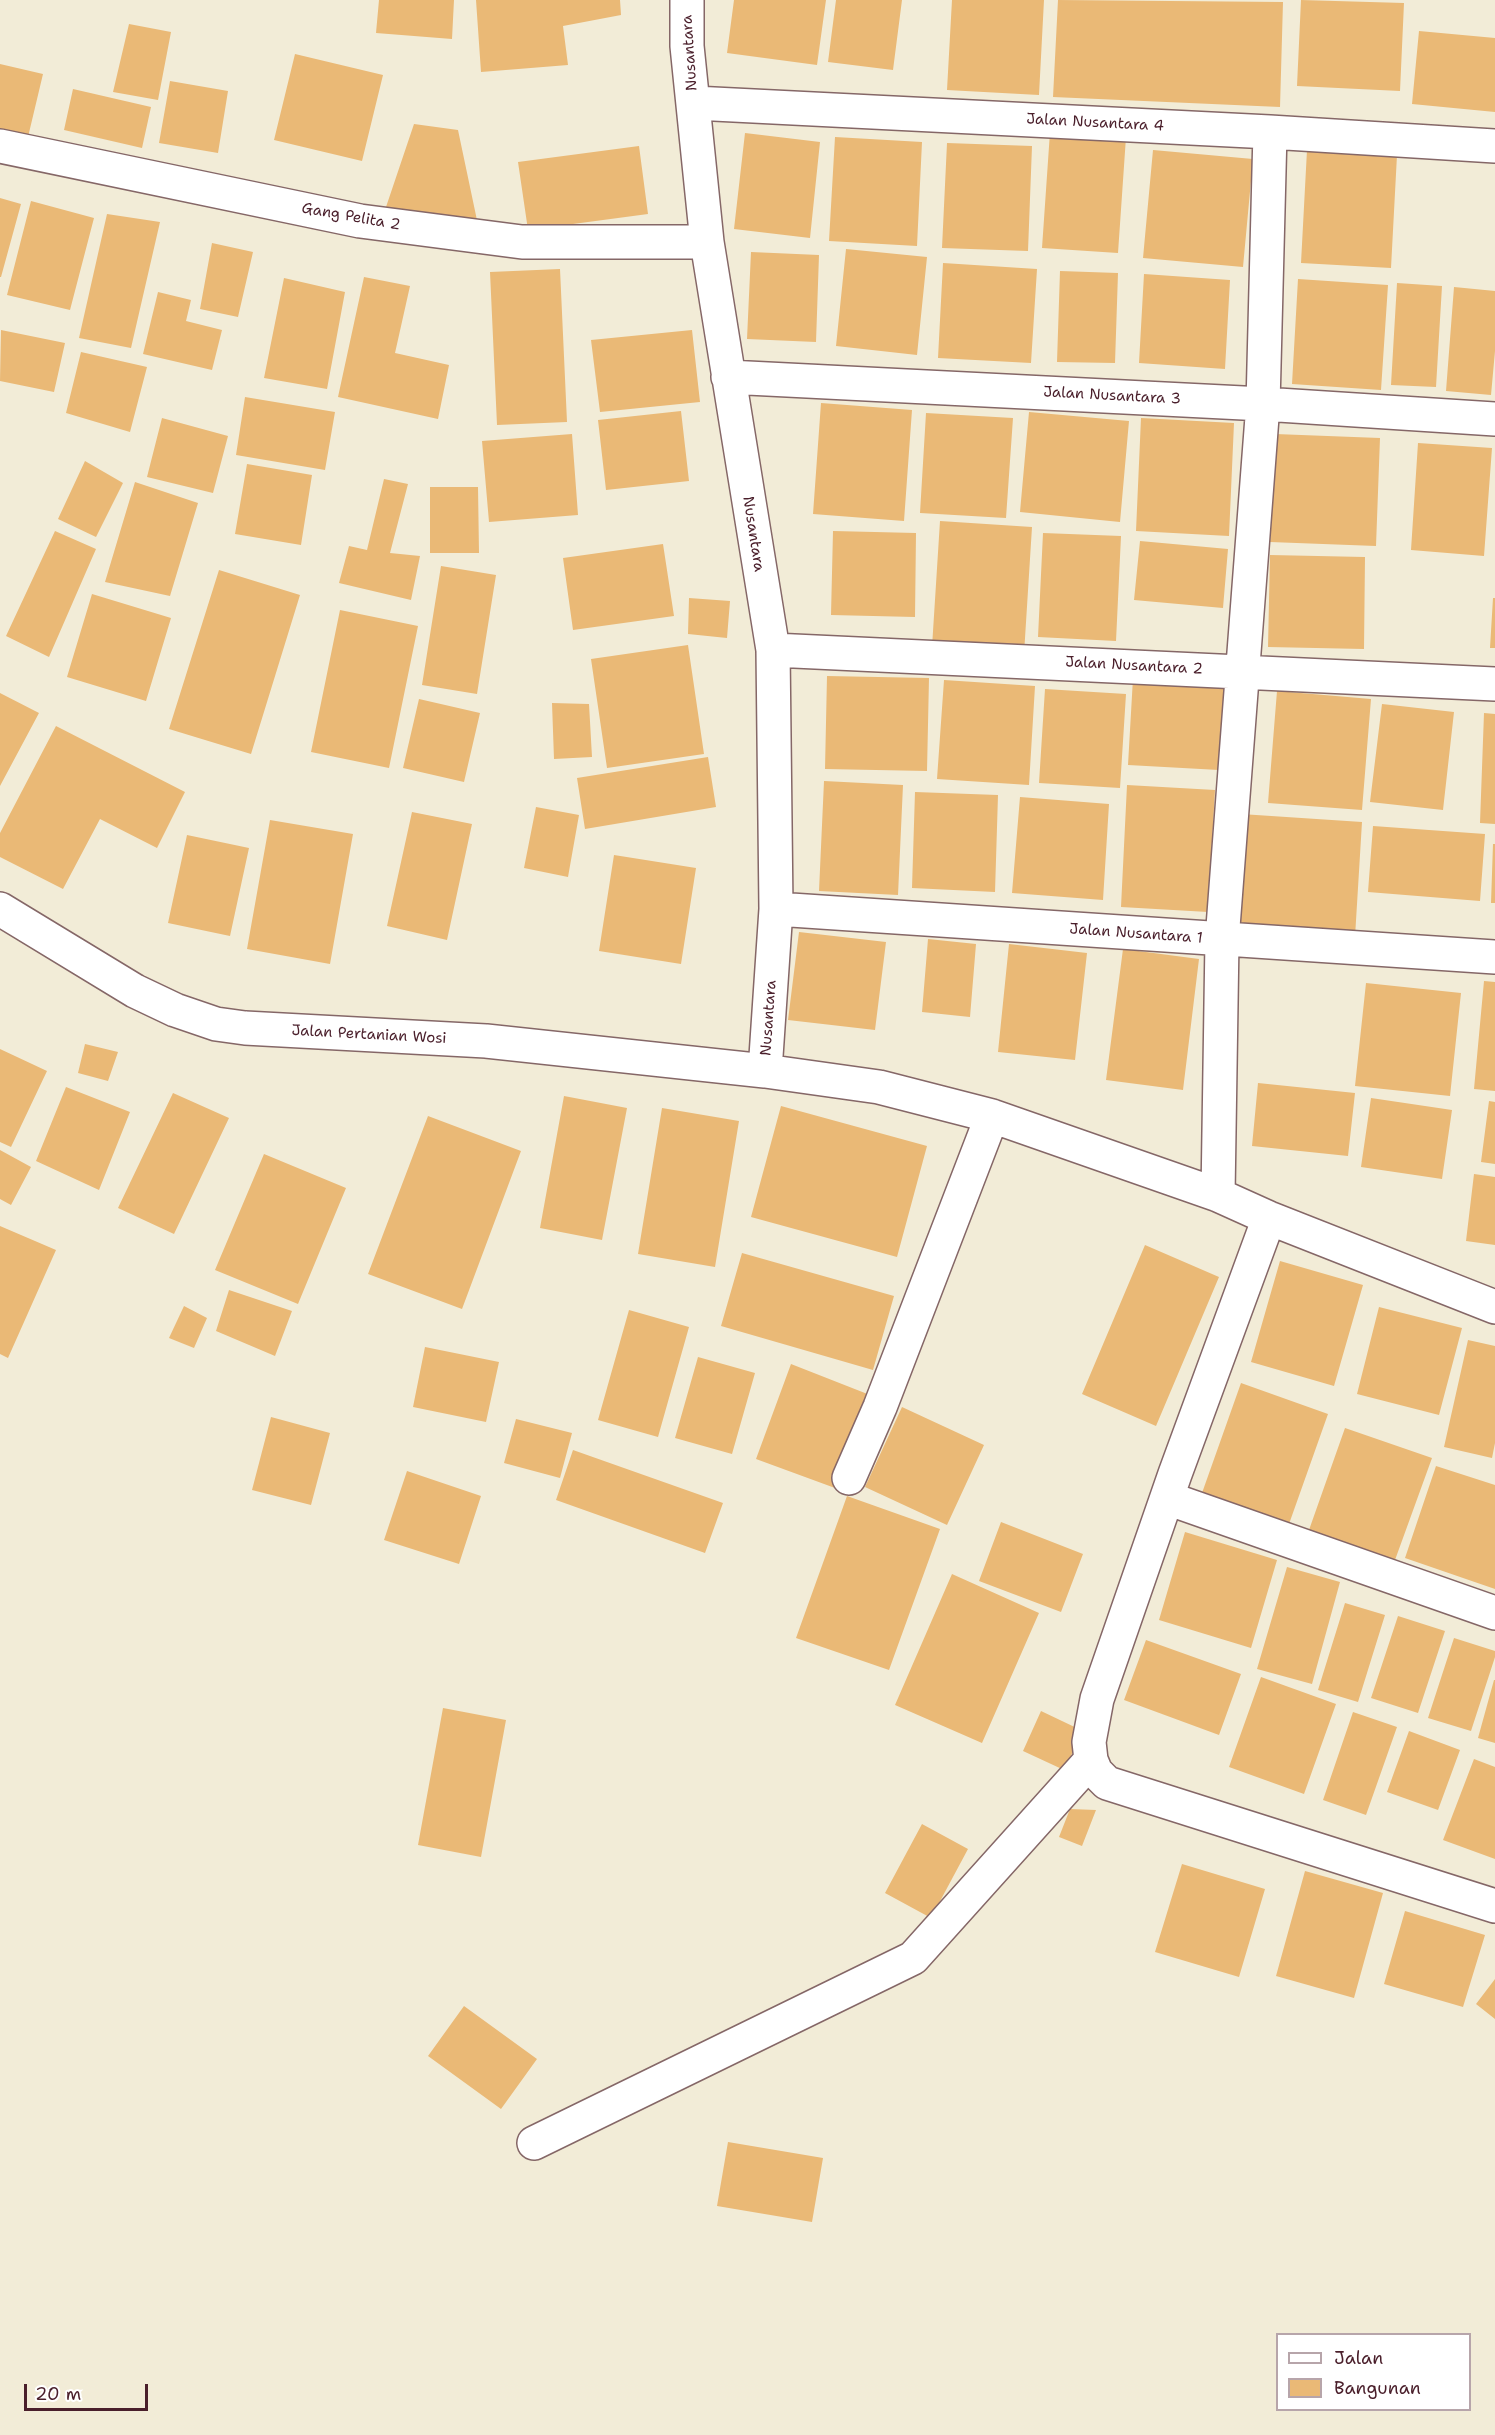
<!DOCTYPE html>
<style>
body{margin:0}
#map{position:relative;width:1495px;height:2435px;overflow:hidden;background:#f2ecd7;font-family:"Shantell Sans",sans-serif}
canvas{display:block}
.legend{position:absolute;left:1276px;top:2333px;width:195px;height:78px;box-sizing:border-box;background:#fff;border:2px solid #b7a5aa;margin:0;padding:8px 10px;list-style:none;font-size:18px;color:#4a1f2b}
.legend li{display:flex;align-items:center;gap:12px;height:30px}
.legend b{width:30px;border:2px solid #b7a5aa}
.scale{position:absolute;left:24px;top:2384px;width:124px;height:27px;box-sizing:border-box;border:3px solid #4a1f2b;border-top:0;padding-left:8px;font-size:18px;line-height:21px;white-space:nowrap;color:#4a1f2b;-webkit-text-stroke:4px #fff;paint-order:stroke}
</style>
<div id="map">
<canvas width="1495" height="2435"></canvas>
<ul class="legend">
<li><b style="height:8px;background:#fff"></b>Jalan</li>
<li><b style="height:16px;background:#eab976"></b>Bangunan</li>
</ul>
<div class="scale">20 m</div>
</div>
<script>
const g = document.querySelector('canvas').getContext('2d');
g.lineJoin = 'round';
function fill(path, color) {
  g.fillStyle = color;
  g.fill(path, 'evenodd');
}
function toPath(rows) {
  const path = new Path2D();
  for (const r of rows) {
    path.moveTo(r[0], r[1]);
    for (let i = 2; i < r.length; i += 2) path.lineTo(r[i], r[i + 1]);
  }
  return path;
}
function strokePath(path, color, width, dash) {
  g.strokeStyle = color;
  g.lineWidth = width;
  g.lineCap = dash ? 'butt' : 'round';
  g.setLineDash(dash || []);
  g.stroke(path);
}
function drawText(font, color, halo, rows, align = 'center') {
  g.font = font + ' "Shantell Sans",sans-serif';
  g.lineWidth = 6;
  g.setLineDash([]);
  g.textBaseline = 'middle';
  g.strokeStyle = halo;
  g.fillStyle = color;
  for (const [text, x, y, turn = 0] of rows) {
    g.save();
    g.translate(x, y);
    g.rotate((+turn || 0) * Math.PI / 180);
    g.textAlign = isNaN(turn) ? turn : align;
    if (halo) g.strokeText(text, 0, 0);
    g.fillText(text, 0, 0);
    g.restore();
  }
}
const building = toPath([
 [379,0,454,0,452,39,376,33],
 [476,0,620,0,621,15,563,26,568,65,481,72],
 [734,0,826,0,817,65,727,53],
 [836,0,902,0,893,70,828,62],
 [952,0,1044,0,1039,95,947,90],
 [1058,0,1283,2,1280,107,1053,97],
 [1301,0,1404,3,1400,91,1297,86],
 [129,24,171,32,158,100,113,92],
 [1419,31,1495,38,1495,112,1412,104],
 [295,54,383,75,362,161,274,140],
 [0,64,43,74,28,137,0,131],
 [170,81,228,91,218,153,159,143],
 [73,89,151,107,142,148,64,130],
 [414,124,458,130,478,225,386,207],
 [1050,132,1126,137,1118,253,1042,248],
 [745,133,820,142,810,238,734,229],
 [835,137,922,142,917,246,829,241],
 [947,143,1032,146,1028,251,942,248],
 [639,146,648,214,528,230,518,162],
 [1153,150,1253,159,1243,267,1143,258],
 [1307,150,1397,155,1391,268,1301,263],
 [0,198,21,204,1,277,0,277],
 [31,201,94,218,70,310,7,295],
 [107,214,160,222,131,348,79,338],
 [212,243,253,252,238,317,200,309],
 [846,249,927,257,917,355,836,346],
 [751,252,819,255,816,342,747,339],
 [943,263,1037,269,1031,363,938,358],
 [560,269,567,422,497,425,490,272],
 [1060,271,1118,273,1115,363,1057,362],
 [1144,274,1230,280,1225,369,1139,363],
 [364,277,410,286,395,353,449,365,438,419,338,397],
 [284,278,345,292,327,389,264,378],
 [1298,279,1388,285,1381,390,1292,384],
 [1397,283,1442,286,1436,387,1391,385],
 [1454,287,1495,291,1495,351,1491,395,1446,391],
 [158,292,191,300,186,321,222,330,212,370,143,354],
 [1,330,65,343,54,392,0,381],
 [692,330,700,402,600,412,591,340],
 [81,352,147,367,130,432,66,413],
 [245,397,335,412,325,470,236,455],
 [821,403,912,410,904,521,813,514],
 [681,411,689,481,606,490,598,420],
 [1029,412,1129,421,1120,522,1020,512],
 [926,413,1013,418,1006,518,920,513],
 [162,418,228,436,213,493,147,477],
 [1141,418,1234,423,1229,536,1136,531],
 [572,434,578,515,489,522,482,441],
 [1275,434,1380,438,1376,546,1270,542],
 [1418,443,1492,448,1484,556,1411,550],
 [85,461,123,483,96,537,58,519],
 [247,464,312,475,301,545,235,534],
 [384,479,408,484,390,553,420,556,411,600,339,583,349,546,367,550],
 [135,482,198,503,170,596,105,582],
 [430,487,478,487,479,553,430,553],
 [940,521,1032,527,1024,654,932,647],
 [55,531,96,549,49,657,6,636],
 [833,531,916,533,915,617,831,615],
 [1043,533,1121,536,1116,641,1038,637],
 [1140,541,1228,549,1223,608,1134,600],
 [663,544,674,616,573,630,563,558],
 [1270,555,1365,557,1364,649,1268,647],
 [441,566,496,575,477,694,422,685],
 [219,570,300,595,251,754,169,729],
 [92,594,171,618,146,701,67,677],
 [689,598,730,601,727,638,688,634],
 [1493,598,1495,598,1495,648,1490,648],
 [340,610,418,626,389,768,311,752],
 [688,645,704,754,607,768,591,659],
 [827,676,929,678,927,771,825,769],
 [1133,678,1224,683,1219,770,1128,765],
 [944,680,1035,686,1029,785,937,779],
 [1045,689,1126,694,1120,788,1039,783],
 [1277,691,1371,699,1362,810,1268,803],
 [0,693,39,713,0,786],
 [419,699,480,713,464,782,403,768],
 [552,703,589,704,592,757,554,759],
 [1382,704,1454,712,1443,810,1370,802],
 [1484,713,1495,714,1495,824,1480,823],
 [56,726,185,792,157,848,100,819,63,889,0,857,0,833],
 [708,757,716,807,585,829,577,778],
 [824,781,903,785,898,895,819,891],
 [1127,785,1215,790,1208,912,1121,907],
 [915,792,998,795,995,892,912,888],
 [1020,797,1109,804,1103,900,1012,893],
 [536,807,579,815,568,877,524,868],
 [412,812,472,824,447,940,387,926],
 [1241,814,1362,822,1355,937,1234,929],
 [270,820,353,834,330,964,247,949],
 [1373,826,1485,834,1480,901,1368,892],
 [187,835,249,848,230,936,168,923],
 [1493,844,1495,844,1495,903,1491,903],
 [614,855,696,868,681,964,599,951],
 [799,932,886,942,875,1030,788,1020],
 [928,939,976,944,970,1017,922,1012],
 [1009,944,1087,953,1075,1060,998,1052],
 [1123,949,1199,959,1183,1090,1106,1080],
 [1484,981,1495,982,1495,1091,1474,1089],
 [1366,983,1461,993,1450,1096,1355,1086],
 [85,1044,118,1052,108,1081,78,1073],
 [0,1049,47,1071,11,1147,0,1142],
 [1258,1083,1355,1093,1348,1156,1252,1146],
 [66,1087,130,1112,99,1190,36,1161],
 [173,1093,229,1118,174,1234,118,1208],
 [564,1096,627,1108,602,1240,540,1228],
 [1371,1098,1452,1110,1442,1179,1361,1167],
 [1489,1101,1495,1102,1495,1164,1481,1162],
 [781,1106,927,1146,897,1257,751,1217],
 [662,1108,739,1121,715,1267,638,1254],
 [428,1116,521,1151,462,1309,368,1274],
 [0,1150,31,1167,11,1205,0,1199],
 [264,1154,346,1188,298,1304,215,1270],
 [1474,1174,1495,1177,1495,1245,1466,1241],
 [0,1226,56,1250,8,1358,0,1354],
 [1145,1245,1219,1277,1156,1426,1082,1394],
 [742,1253,894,1296,873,1370,721,1326],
 [1280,1261,1363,1285,1334,1386,1251,1362],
 [229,1290,292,1311,275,1356,216,1331],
 [184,1306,207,1318,194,1348,169,1338],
 [1379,1307,1462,1328,1439,1415,1357,1394],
 [629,1310,689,1327,658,1437,598,1420],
 [1468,1340,1495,1346,1495,1443,1492,1458,1444,1447],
 [425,1347,499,1362,486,1422,413,1407],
 [698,1357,755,1373,732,1454,675,1438],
 [791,1364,870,1395,835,1488,756,1459],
 [1241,1383,1328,1414,1289,1524,1202,1493],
 [902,1407,984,1445,947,1525,865,1487],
 [271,1417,330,1433,311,1505,252,1490],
 [516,1419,572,1433,560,1478,504,1463],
 [1345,1428,1432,1458,1395,1560,1309,1530],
 [573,1450,723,1503,705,1553,556,1500],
 [1436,1466,1495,1485,1495,1589,1405,1558],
 [407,1471,481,1496,459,1564,384,1540],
 [847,1496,940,1529,889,1670,796,1638],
 [1001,1522,1083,1554,1061,1612,979,1581],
 [1185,1532,1277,1560,1251,1648,1159,1620],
 [1287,1567,1340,1582,1312,1684,1257,1669],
 [952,1574,1039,1613,982,1743,895,1705],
 [1345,1603,1385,1615,1358,1702,1318,1690],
 [1398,1616,1445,1631,1418,1713,1371,1698],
 [1454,1638,1495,1651,1495,1657,1471,1731,1428,1718],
 [1146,1640,1241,1674,1219,1735,1124,1700],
 [1261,1677,1336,1704,1304,1794,1229,1767],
 [1494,1680,1495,1680,1495,1743,1478,1738],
 [443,1708,506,1720,481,1857,418,1845],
 [1041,1711,1083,1731,1064,1770,1023,1751],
 [1353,1712,1397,1727,1366,1815,1323,1800],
 [1409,1731,1460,1750,1438,1810,1387,1792],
 [1474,1759,1495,1767,1495,1859,1443,1840],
 [1070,1809,1096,1810,1082,1846,1059,1837],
 [922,1824,968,1849,931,1918,885,1893],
 [1182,1864,1265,1889,1239,1977,1155,1952],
 [1305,1871,1383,1893,1354,1998,1276,1976],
 [1405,1911,1485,1935,1463,2007,1384,1984],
 [1495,1979,1495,2019,1476,2004],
 [464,2006,537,2059,501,2109,428,2056],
 [728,2142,823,2158,812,2222,717,2206]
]);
const minor = toPath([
 [687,0,687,46,707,242,773,650,776,909,765,1071],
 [694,103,1270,132,1495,146],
 [0,146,360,221,522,242,707,242],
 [728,377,1263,404,1495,419],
 [773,650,1495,684],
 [0,909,135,991,175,1010,216,1024,245,1028,486,1041,765,1071,879,1087,992,1116,1218,1195,1269,1218,1495,1307],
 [776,909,1495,957],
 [1218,1195,1222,940,1263,404,1270,132],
 [1269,1218,1175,1474,1097,1699,1089,1742,1091,1760,1096,1772,1107,1783,1495,1906],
 [849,1478,880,1407,992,1116],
 [1167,1498,1495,1613],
 [534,2143,913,1958,1091,1760]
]);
const streetNames = [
 ["Nusantara",690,53,-94],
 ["Jalan Nusantara 4",1095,123,3],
 ["Gang Pelita 2",351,217,10],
 ["Jalan Nusantara 3",1112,396,3],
 ["Nusantara",753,534,81],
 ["Jalan Nusantara 2",1134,666,3],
 ["Jalan Nusantara 1",1136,934,4],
 ["Nusantara",769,1018,-86],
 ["Jalan Pertanian Wosi",369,1035,3]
];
fill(building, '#eab976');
strokePath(minor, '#856767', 36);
strokePath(minor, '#fff', 33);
drawText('15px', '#4a1f2b', '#fff', streetNames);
</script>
